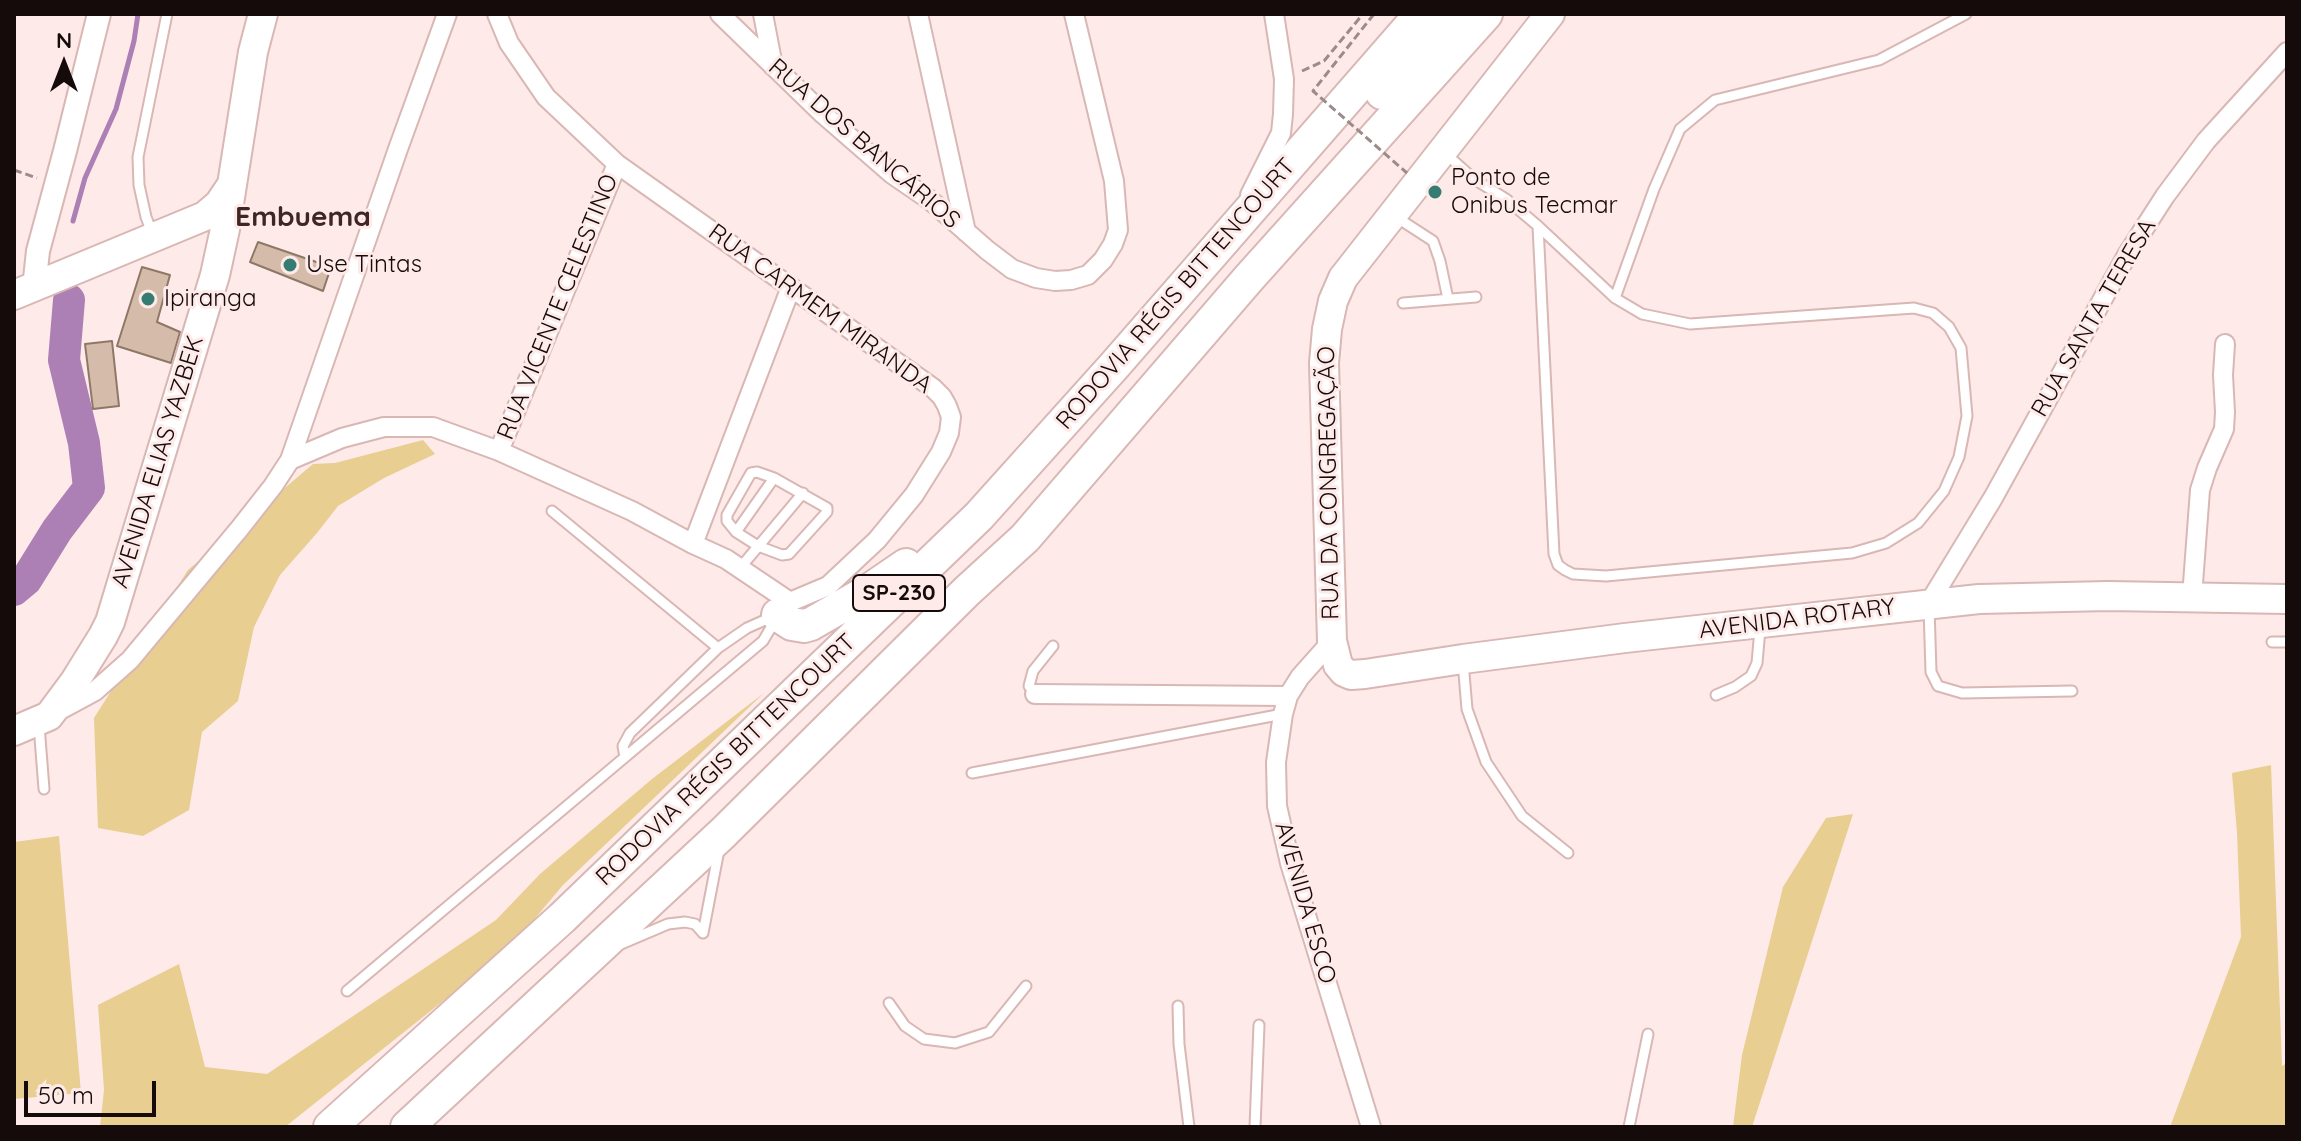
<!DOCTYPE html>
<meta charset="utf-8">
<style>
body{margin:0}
#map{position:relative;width:2301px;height:1141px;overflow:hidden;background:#feeae8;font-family:Quicksand,sans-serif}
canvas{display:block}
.frame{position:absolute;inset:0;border:16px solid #160b0b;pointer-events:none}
.north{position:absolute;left:24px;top:24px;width:80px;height:80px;-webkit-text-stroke:6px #feeae8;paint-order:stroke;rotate:0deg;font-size:22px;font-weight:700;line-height:32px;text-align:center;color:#160b0b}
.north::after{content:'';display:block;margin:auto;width:28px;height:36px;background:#160b0b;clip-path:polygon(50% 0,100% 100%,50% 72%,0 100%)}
.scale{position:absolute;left:24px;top:1081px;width:132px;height:36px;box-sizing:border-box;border:4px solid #160b0b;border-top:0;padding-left:10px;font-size:24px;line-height:28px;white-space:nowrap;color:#160b0b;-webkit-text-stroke:6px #feeae8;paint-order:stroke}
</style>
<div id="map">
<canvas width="2301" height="1141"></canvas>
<div class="frame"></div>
<div class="north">N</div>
<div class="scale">50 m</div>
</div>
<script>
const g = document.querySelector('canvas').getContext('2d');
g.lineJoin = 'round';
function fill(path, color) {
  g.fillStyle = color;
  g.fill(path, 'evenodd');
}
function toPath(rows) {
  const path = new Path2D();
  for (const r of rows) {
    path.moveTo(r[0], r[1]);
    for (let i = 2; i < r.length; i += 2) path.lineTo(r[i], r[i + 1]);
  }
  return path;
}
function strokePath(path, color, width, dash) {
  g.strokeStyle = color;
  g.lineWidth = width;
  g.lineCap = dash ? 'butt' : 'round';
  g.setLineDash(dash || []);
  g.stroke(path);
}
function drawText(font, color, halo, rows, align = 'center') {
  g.font = font + ' Quicksand,sans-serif';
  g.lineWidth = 6;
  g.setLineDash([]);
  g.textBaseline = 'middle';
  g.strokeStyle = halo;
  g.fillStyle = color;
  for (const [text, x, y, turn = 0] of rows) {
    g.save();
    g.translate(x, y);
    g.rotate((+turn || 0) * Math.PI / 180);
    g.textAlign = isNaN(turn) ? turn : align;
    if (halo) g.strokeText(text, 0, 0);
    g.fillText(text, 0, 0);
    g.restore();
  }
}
const green = toPath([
 [423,440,435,454,384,478,338,506,317,533,280,575,254,627,238,701,202,732,189,810,143,836,98,828,94,718,188,570,313,464,335,463],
 [764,693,563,885,512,946,285,1127,100,1127,104,1090,98,1005,179,964,205,1067,267,1074,496,920,540,874,652,779],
 [2271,765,2282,1066,2287,1063,2287,1127,2170,1127,2241,937,2237,833,2232,773],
 [1853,814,1752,1127,1733,1127,1742,1055,1783,887,1826,818],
 [59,836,81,1093,14,1099,14,842]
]);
const stream = toPath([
 [73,221,85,178,116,109,134,41,138,14]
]);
const river = toPath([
 [14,590,26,580,57,530,89,488,84,443,64,360,69,300]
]);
const building = toPath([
 [258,242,331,267,323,291,250,262,258,242],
 [142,267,170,275,157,322,180,332,171,363,117,346,142,267],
 [112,341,119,406,93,409,85,344,112,341]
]);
const path = toPath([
 [1302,71,1324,61,1363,14],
 [14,170,37,178]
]);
const service = toPath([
 [1446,154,1474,179,1506,199,1538,226,1615,298,1642,314,1690,324,1914,308,1933,313,1949,327,1961,348,1967,416,1959,457,1944,491,1918,523,1886,543,1852,553,1606,576,1573,574,1565,570,1558,565,1554,554,1538,226],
 [1396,217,1433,241,1440,261,1448,299],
 [153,235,146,217,139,185,138,157,167,14],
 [1615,298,1654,189,1680,129,1715,100,1879,60,1966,14],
 [1403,303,1476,297],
 [774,478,827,508,827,512,789,554,782,555,758,546,736,532,774,478],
 [552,511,718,648],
 [736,532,727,521,727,515,751,473,757,472,774,478],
 [740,568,803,493],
 [1929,607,1931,672,1938,686,1962,693,2072,691],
 [2272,642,2287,642],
 [1463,662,1467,709,1486,762,1522,816,1568,853],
 [1035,694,1029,686,1033,671,1053,646],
 [1716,695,1735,687,1751,676,1757,663,1760,629],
 [39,725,44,789],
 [625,757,623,746,630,733,718,648,747,628,774,616],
 [972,773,1283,714],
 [703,933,719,850],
 [621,944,668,924,685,922,695,924,703,933],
 [347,991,763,641,776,619],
 [889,1003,905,1026,924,1039,955,1043,989,1032,1026,986],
 [1178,1006,1179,1044,1189,1127],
 [1255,1127,1259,1025],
 [1629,1127,1648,1034]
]);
const minor = toPath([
 [497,14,509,43,546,97,617,164,933,388,942,397,947,406,951,417,949,433,941,452,914,495,877,540,828,586,790,602,783,610],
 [720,14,823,114,892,174,930,200,987,250,1012,269,1036,278,1055,281,1071,280,1088,275,1103,260,1113,244,1118,230,1114,181,1074,14],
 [763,14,773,66],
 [918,14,966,232],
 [1250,195,1281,133,1283,114,1284,79,1274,14],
 [499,451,617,164],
 [290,460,398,149,447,14],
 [693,544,791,287],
 [2192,597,2200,490,2207,468,2224,429,2225,412,2223,375,2225,344],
 [1929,603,1993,498,2127,255,2165,196,2206,141,2287,52],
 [1332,641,1300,677,1288,696,1283,714,1276,762,1277,806,1290,863,1371,1127],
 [1035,694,1288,696],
 [58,711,95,691,130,660,240,528,273,486,290,460,342,438,384,427,433,427,499,451,632,511,693,544,726,559,790,602]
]);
const tertiary = toPath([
 [34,288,38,251,65,151,99,14]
]);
const primary = toPath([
 [1550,14,1343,278,1333,301,1327,329,1324,363,1332,641,1338,665,1344,672,1351,675,1365,674,1463,659,1625,638,1979,599,2108,596,2287,599],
 [14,295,205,216,219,204,231,186],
 [14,731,49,716,75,681,103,636,110,622,215,275,225,229,253,52,263,14]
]);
const motorway = toPath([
 [1382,93,1451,14],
 [778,615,792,624,804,626,811,624,868,591,906,565],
 [330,1127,562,918,979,516,1114,366,1421,14],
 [407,1127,723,833,967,591,1025,538,1249,278,1486,14]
]);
const pathBridge = toPath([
 [1374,14,1313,91,1407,173]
]);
const markers = [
 [1435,192,8,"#377c72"],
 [290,265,8,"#377c72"],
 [148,299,8,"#377c72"]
];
const shields = [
 [899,593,92]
];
const shieldNames = [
 ["SP-230",899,593]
];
const streetNames = [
 ["RUA DOS BANCÁRIOS",864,144,41],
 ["RODOVIA RÉGIS BITTENCOURT",1176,294,-49],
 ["RUA VICENTE CELESTINO",558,307,-68],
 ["RUA CARMEM MIRANDA",820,309,36],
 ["RUA SANTA TERESA",2094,318,-60],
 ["AVENIDA ELIAS YAZBEK",158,462,-73],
 ["RUA DA CONGREGAÇÃO",1329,483,-91],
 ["AVENIDA ROTARY",1797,619,-7],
 ["RODOVIA RÉGIS BITTENCOURT",726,760,-44],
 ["AVENIDA ESCO",1305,903,74]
];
const poiNames = [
 ["Ponto de",1451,178],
 ["Onibus Tecmar",1451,206],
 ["Use Tintas",306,265],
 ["Ipiranga",164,299]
];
const quarterNames = [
 ["Embuema",303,218]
];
fill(green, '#e8ce90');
strokePath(stream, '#ac80b5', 5);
strokePath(river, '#ac80b5', 32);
fill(building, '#d5bbaa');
strokePath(building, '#8e7767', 2);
strokePath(service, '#d8b7b4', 13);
strokePath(minor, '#d8b7b4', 22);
strokePath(tertiary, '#d8b7b4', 26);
strokePath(primary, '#d8b7b4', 32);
strokePath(motorway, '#d8b7b4', 36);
strokePath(path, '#9b8b8a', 3, [8, 4]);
strokePath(service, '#fff', 9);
strokePath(minor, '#fff', 18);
strokePath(tertiary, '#fff', 22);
strokePath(primary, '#fff', 28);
strokePath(motorway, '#fff', 32);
strokePath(pathBridge, '#9b8b8a', 3, [8, 4]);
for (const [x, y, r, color] of markers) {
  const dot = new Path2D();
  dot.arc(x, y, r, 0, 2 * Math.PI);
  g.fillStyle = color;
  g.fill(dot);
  strokePath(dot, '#feeae8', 3);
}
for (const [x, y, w] of shields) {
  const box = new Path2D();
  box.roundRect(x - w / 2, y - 18, w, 36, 6);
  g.fillStyle = '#feeae8';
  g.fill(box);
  strokePath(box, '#160b0b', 2);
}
drawText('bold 22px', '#160b0b', null, shieldNames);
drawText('24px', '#160b0b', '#feeae8', streetNames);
drawText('24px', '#160b0b', '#feeae8', poiNames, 'left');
drawText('bold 28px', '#3f2625', '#feeae8', quarterNames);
</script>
